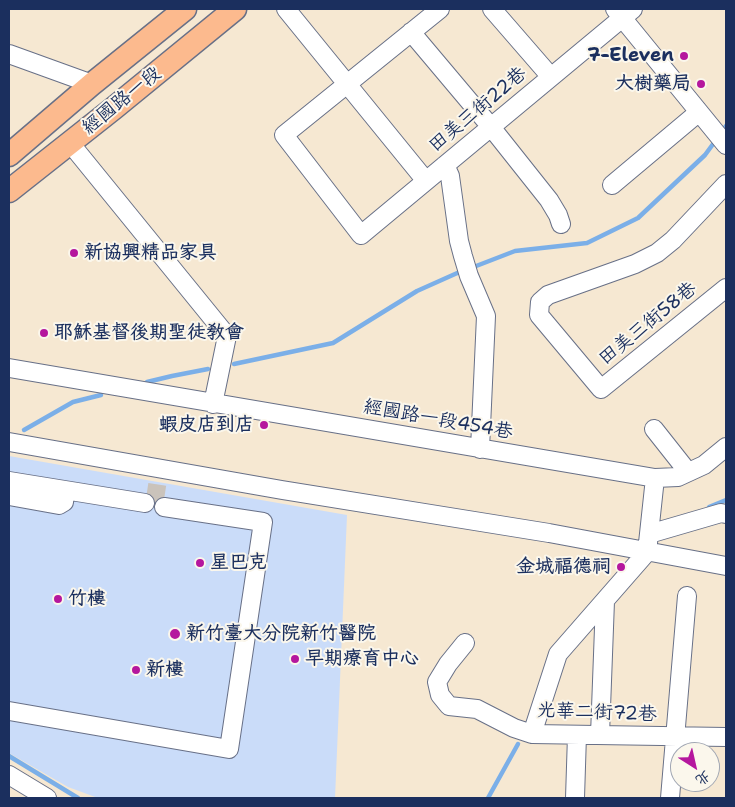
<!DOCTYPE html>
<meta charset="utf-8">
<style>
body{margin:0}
#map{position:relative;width:735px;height:807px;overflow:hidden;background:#f6e8d2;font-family:"Shantell Sans","LXGW WenKai TC",sans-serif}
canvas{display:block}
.frame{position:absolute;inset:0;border:10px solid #1b2f5e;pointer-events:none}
.north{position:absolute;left:670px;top:742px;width:50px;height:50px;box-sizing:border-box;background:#fbf7ec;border:1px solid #a1a7b3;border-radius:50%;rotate:145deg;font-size:14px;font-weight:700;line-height:20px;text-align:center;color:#1b2f5e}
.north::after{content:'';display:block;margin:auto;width:18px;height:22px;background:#b5179e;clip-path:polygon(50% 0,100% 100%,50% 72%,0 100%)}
</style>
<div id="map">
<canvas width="735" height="807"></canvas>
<div class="frame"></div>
<div class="north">北</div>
</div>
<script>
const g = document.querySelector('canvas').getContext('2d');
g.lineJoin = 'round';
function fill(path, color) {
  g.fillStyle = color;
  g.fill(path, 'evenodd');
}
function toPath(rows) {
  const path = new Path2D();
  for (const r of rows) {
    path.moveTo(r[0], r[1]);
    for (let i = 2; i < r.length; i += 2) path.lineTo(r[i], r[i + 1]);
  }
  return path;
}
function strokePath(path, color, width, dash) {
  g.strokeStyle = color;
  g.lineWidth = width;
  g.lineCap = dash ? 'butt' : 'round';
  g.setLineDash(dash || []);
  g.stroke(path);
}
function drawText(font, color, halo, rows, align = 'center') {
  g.font = font + ' "Shantell Sans","LXGW WenKai TC",sans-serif';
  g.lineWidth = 4;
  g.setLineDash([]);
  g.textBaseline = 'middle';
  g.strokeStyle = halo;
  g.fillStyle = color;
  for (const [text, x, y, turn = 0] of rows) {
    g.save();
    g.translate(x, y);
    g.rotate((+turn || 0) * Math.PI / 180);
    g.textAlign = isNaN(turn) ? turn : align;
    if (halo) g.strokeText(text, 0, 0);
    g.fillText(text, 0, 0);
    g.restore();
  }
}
const built = toPath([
 [9,456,347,515,335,798,98,798,68,787,9,753]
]);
const stream = toPath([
 [721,133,726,126],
 [471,268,515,251,587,243,638,218,705,155,716,140],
 [234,364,333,343,417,291,464,270],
 [147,382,172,376,208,369],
 [24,430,73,402,101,395],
 [709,507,726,500],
 [9,756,78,798],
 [488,798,518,744]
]);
const minorTunnel = toPath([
 [147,492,167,495]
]);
const minor = toPath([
 [286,9,426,181],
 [440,9,284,135,361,235,633,9],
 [492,9,551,77],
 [615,9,726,145],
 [411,32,491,127,549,200,558,215,561,224],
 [9,54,92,84],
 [70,143,227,336,213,404],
 [445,165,450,176,459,241,463,256,469,276,486,316,480,449],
 [726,184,673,240,657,253,635,264,548,295,540,302,539,315,601,389,726,288],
 [612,185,699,112],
 [9,368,655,478,678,477,704,465,726,447],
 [654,429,688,472],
 [9,442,282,490,549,533,726,566],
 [9,481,145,503],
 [9,496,59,505,64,502,65,494,61,490],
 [649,534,721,513,726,514],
 [648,543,655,478],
 [465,643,448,664,437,682,440,695,449,706,477,709,514,728,532,734,726,737],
 [9,711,229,749,263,522,164,507],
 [532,734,558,654,648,551],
 [600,735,605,601],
 [9,775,47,798],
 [575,798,577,735],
 [670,798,687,596]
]);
const major = toPath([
 [9,155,92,84,185,9],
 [9,191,114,108,235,9]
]);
const markers = [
 [684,56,5,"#b5179e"],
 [701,84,5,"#b5179e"],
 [74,253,5,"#b5179e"],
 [44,333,5,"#b5179e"],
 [264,425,5,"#b5179e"],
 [200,563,5,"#b5179e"],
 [621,567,5,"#b5179e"],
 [58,599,5,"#b5179e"],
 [175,634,6,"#b5179e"],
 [295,659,5,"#b5179e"],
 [136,670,5,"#b5179e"]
];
const poiNames = [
 ["7-Eleven",674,56,"right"],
 ["大樹藥局",691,84,"right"],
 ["新協興精品家具",84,253],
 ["耶穌基督後期聖徒教會",54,333],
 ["蝦皮店到店",254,425,"right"],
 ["星巴克",210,563],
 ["金城福德祠",611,567,"right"],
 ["竹樓",68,599],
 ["新竹臺大分院新竹醫院",186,634],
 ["早期療育中心",305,659],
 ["新樓",146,670]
];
const streetNames = [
 ["經國路一段",122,101,-39],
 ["田美三街22巷",478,110,-40],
 ["田美三街58巷",648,324,-39],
 ["經國路一段454巷",438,420,10],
 ["光華二街72巷",597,713,2]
];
fill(built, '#cadcf9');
strokePath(stream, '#7bafe8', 4.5);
strokePath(minorTunnel, '#cac3bb', 18, [18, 9]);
strokePath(minor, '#687087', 20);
strokePath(major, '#687087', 25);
strokePath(minor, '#fff', 18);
strokePath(major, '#fcba8e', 22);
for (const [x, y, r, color] of markers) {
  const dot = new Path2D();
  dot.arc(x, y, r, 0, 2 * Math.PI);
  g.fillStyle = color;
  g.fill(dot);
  strokePath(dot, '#fbf7ec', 2);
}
drawText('bold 19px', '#1b2f5e', '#fbf7ec', poiNames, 'left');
drawText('19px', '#1b2f5e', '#fbf7ec', streetNames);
</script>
